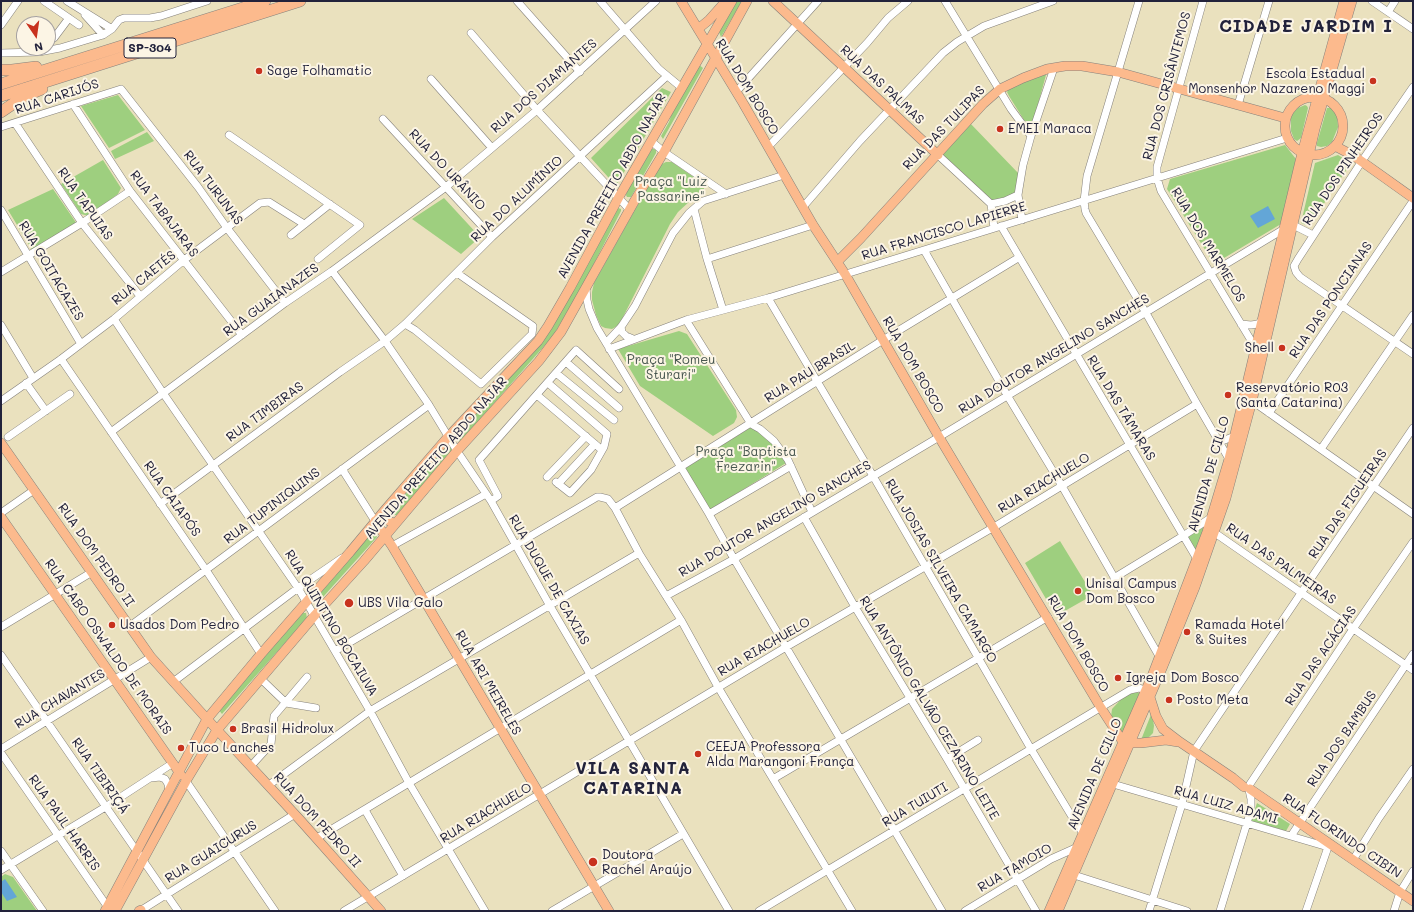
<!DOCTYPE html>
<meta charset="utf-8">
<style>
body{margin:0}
#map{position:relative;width:1414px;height:912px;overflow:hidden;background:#eae1be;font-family:Mali,sans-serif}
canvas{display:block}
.frame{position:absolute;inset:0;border:2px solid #22223b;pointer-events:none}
.north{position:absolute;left:16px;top:16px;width:40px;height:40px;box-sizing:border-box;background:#fcf5e5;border:1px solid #a5a1a1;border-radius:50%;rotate:167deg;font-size:11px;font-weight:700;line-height:16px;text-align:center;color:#22223b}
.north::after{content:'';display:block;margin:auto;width:14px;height:18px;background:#c8321e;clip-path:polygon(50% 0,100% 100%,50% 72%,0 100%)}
</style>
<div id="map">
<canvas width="1414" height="912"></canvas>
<div class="frame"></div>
<div class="north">N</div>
</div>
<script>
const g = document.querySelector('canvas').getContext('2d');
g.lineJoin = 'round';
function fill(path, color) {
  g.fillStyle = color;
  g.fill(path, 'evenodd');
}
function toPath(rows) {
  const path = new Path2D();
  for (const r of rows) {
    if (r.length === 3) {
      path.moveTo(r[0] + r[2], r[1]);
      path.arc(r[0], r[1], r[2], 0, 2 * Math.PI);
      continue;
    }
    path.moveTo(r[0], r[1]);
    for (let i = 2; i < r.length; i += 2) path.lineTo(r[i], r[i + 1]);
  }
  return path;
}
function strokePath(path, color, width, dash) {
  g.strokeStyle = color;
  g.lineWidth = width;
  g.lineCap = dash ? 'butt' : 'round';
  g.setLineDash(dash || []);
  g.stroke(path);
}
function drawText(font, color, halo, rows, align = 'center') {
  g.font = font + ' Mali,sans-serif';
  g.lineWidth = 4;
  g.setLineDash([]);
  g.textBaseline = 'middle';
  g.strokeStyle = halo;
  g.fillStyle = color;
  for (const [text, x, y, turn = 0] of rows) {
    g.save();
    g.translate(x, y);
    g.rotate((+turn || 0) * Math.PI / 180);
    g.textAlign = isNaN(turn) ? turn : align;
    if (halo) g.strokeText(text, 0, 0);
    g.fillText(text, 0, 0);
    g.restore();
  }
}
const green = toPath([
 [736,1,742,1,721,37,719,32],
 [698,64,703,68,663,139,661,136,669,122,673,110],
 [1045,72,1046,75,1034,119,1032,121,1027,122,1024,120,1009,96,1007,92,1009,89],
 [662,88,671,92,616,186,591,158],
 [118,95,145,130,109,148,81,106],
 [1305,105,1307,106,1308,108,1301,138,1297,141,1294,139,1291,131,1291,118,1292,114,1298,108],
 [1327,108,1333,108,1337,115,1338,127,1332,142,1327,146,1321,147,1317,146,1317,143],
 [969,122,1020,175,1016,192,1012,196,991,204,938,155],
 [147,132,154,141,115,159,111,151],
 [1285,145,1296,159,1281,224,1214,264,1167,189,1170,179],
 [652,149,654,149,656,150,656,153,631,197,627,197,626,195,627,191],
 [1338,155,1351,163,1309,226,1301,223,1315,163],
 [103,160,121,188,118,194,89,216,81,214,61,184],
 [666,162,672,162,701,182,704,186,704,191,702,195,690,201,678,212,670,224,619,325,612,329,605,328,601,326,596,315,592,300,592,292,594,283,660,165],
 [53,189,77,224,34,253,8,210],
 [444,198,480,237,461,254,412,219],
 [618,208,621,209,621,211,584,283,553,336,460,442,457,435,547,335],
 [679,331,687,334,736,410,737,417,734,423,713,436,640,386,618,349],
 [751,427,759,431,772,442,786,463,710,510,684,469],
 [448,446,451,448,451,453,397,515,393,515,392,510,446,447],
 [1207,525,1197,552,1186,538],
 [373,530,377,537,323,597,321,598,319,597,318,595],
 [1060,541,1093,595,1056,616,1025,563],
 [301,613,306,613,307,618,222,714,218,709],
 [1135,692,1141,693,1123,737,1111,717,1112,709,1125,695],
 [1152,712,1154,726,1153,733,1148,738,1141,740],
 [1257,803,1290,824,1286,831,1251,821],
 [5,874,13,877,37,911,1,911,1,877]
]);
const water = toPath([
 [1268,206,1275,219,1258,228,1250,216],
 [5,879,17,897,7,901,1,892,1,882]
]);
const minor = toPath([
 [44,1,79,25],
 [67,1,112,29],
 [517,1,580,72],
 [600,1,659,69,682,88],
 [945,1,1011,109,1031,136],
 [1139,1,1087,176,1084,201,1085,209,1086,213,1146,313,1197,404,1229,459],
 [1203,1,1157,167,1157,178,1161,191,1255,347],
 [1372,1,1413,29],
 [1388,12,1395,1],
 [85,15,103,35],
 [1,25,18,1],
 [471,33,537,110,630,210],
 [54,38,69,18],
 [1,53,39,52,60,48,103,35,112,29,119,20,124,18,150,18,161,16,207,1],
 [431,79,492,148],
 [1413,87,1362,161,1298,259,1294,266,1296,272,1300,277,1413,354],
 [736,92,818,1],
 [73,104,130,191,242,335],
 [1238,105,1269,1],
 [383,119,492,237],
 [15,123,82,223,140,296],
 [1,127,121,89,198,187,227,228,285,303],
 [229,135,360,225,318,259],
 [651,141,664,152,726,194],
 [768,147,867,43,888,18,908,1],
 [938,155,991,204,994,228],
 [991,204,1005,201,1018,195],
 [803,207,860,141,943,53,957,42,984,26,1053,1],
 [694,209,707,259,723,310],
 [1,210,81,344],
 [1022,220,1018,195,1023,165,1031,136,1054,68],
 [1293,225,1313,235],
 [1001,226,1197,559],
 [291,235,330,204],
 [924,250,1007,395,1062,486,1159,656],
 [707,259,813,225],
 [332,271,385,341,429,405,457,451,491,501,550,606,729,911],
 [1,272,82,223,130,191],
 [586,288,587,300,589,309,597,328,709,514,734,559,942,911],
 [768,298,873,476,1031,749,1077,825,1086,837],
 [114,319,163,393,298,588,370,711,409,783,485,911],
 [686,320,751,424,760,429,774,441,788,460,812,512],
 [405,324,415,330,481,384,532,334,533,326,457,273],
 [1241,324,1251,325,1258,324,1262,320],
 [1,325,33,378],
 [621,327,622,332,626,336,633,339],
 [606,343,621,327,635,306,673,233,689,213,703,201,784,175],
 [609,349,686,320,768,298,1287,138],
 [61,359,206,570,261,654],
 [566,362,619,408],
 [556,373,614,420],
 [26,383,46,411],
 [548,383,607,434,604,447,591,470,570,493,556,482],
 [537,395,602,450],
 [1,401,61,359,114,319,184,260,260,203,269,202,304,224],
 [1252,401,1413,514],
 [1269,413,1413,201],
 [111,432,285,303,332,271,446,187,537,110,656,1],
 [8,437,70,394],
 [1217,438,1222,441,1235,436],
 [1321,449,1413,315],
 [342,469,375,521],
 [547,477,586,436],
 [558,484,595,444],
 [491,501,498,496,479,460,576,350,619,389],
 [160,504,340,372,385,341,405,324,492,237,667,76],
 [615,508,883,340,1018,258],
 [1,513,34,490],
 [709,514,791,466],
 [804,517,855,607,947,759,1036,911],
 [1215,533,1413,670],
 [392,546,486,494],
 [1114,578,1183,536,1212,517],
 [666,596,734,559,939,437,1284,229],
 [130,626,429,405],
 [1,627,92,572],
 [335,651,597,497,600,497,608,499,615,508,639,553,681,620,718,687,852,911],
 [1,655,178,911],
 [261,679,286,703,316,708],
 [173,682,298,588,342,558],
 [1,749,151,657],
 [1,753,107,906],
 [947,759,978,740],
 [251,766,271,744,274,716,307,677],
 [151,778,160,777,165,779,168,784,169,790],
 [773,779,1048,617],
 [186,781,275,911],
 [1113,784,1328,847,1329,844],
 [1250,784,1353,629,1413,542],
 [269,785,370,711,639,553],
 [365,810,403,876],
 [1291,836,1413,654],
 [317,838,681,620],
 [1,851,43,911],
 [1353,860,1379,818,1413,769],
 [1,870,107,806,173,763],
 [1074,875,1187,911],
 [140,911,295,814],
 [344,911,786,647,994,527,1197,404],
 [552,911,683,834],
 [759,911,1130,690,1139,688,1145,690],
 [965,911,1051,859,1080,846],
 [1149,911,1182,804,1194,751,1413,428],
 [1220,911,1251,810,1251,799,1249,790],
 [1306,911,1328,847],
 [1394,911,1400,892,1413,871]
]);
const major = toPath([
 [681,1,743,103,813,225,845,274,939,437,1101,708,1123,742],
 [773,1,938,155],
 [698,29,709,20,726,1],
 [1314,126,29],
 [1335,146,1354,156,1413,198],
 [837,262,861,238,983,104,1000,89,1023,78,1047,69,1065,66,1082,66,1118,72,1285,118],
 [1,443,151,657,207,719,301,821,381,911],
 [384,511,385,519,393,523,397,522],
 [1,517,181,775],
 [375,521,392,546,609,911],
 [1149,694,1156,716,1163,729,1180,742,1233,778,1244,787],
 [1126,743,1141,743,1166,740,1178,742],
 [1250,789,1413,901],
 [105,911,207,719,261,654,350,552,384,511,448,437,538,341,548,326,570,288,620,195,732,1],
 [115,911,186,781,217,730,315,615,364,561,457,451,539,361,561,332,635,200,664,152,747,1],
 [139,911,141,910],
 [1049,911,1152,676,1207,532,1229,459,1302,153,1344,1],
 [1058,911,1163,666,1195,587,1226,498,1252,401,1315,129,1352,1]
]);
const highway = toPath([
 [1,70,12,70,36,67],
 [1,84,265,1],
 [1,96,300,1],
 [1,112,23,97,42,89]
]);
const markers = [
 [259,71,4,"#c8321e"],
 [1373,81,4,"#c8321e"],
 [1000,129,4,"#c8321e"],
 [1282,348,4,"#c8321e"],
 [1228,395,4,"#c8321e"],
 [1078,591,4,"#c8321e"],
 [349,603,5,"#c8321e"],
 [112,625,4,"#c8321e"],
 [1187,632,4,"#c8321e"],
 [1118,678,4,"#c8321e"],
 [1169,700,4,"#c8321e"],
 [233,729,4,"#c8321e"],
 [181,748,4,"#c8321e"],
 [698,754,4,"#c8321e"],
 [593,862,5,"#c8321e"]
];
const shields = [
 [150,48,52]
];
const shieldNames = [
 ["SP-304",150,48]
];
const poiNames = [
 ["Sage Folhamatic",267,71],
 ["Escola Estadual",1365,74,"right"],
 ["Monsenhor Nazareno Maggi",1365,89,"right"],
 ["EMEI Maraca",1008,129],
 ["Shell",1274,348,"right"],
 ["Reservatório R03",1236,388],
 ["(Santa Catarina)",1236,403],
 ["Unisal Campus",1086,584],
 ["Dom Bosco",1086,599],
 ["UBS Vila Galo",358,603],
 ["Usados Dom Pedro",120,625],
 ["Ramada Hotel",1195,625],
 ["& Suites",1195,640],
 ["Igreja Dom Bosco",1126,678],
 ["Posto Meta",1177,700],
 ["Brasil Hidrolux",241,729],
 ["CEEJA Professora",706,747],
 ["Alda Marangoni França",706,762],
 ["Tuco Lanches",189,748],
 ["Doutora",602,855],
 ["Rachel Araújo",602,870]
];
const streetNames = [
 ["RUA DAS PALMAS",882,85,43],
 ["RUA DOS DIAMANTES",544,86,-41],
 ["RUA DOS CRISÂNTEMOS",1167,86,-75],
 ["RUA DOM BOSCO",747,87,59],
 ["RUA CARIJÓS",57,97,-18],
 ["RUA DAS TULIPAS",944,128,-46],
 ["RUA DOS PINHEIROS",1343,169,-56],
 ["RUA DO URÂNIO",447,170,47],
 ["AVENIDA PREFEITO ABDO NAJAR",612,186,-61],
 ["RUA TURUNAS",213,188,53],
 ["RUA DO ALUMÍNIO",517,199,-43],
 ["RUA TAPUIAS",85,204,55],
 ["RUA TABAJARAS",164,214,53],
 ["RUA FRANCISCO LAPIERRE",944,231,-17],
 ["RUA DOS MARMELOS",1208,245,59],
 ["RUA GOITACAZES",51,271,59],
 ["RUA CAETÉS",144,278,-39],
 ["RUA GUAIANAZES",271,300,-36],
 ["RUA DAS PONCIANAS",1331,300,-56],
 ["RUA DOUTOR ANGELINO SANCHES",1054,354,-31],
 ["RUA DOM BOSCO",913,365,60],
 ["RUA PAU BRASIL",810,372,-32],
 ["RUA DAS TÂMARAS",1121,408,59],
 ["RUA TIMBIRAS",265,412,-36],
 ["AVENIDA PREFEITO ABDO NAJAR",436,458,-49],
 ["AVENIDA DE CILLO",1209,474,-74],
 ["RUA RIACHUELO",1044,483,-31],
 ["RUA CAIAPÓS",172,499,55],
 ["RUA DAS FIGUEIRAS",1348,504,-56],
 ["RUA TUPINIQUINS",272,506,-37],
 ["RUA DOUTOR ANGELINO SANCHES",775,519,-30],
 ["RUA DOM PEDRO II",96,555,55],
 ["RUA DAS PALMEIRAS",1281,564,35],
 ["RUA JOSIAS SILVEIRA CAMARGO",941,571,60],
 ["RUA DUQUE DE CAXIAS",549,580,60],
 ["RUA QUINTINO BOCAIUVA",331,623,59],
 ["RUA DOM BOSCO",1078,644,60],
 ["RUA CABO OSWALDO DE MORAIS",108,647,55],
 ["RUA RIACHUELO",764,647,-30],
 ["RUA DAS ACÁCIAS",1321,656,-56],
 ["RUA ARI MEIRELES",488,683,60],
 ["RUA CHAVANTES",60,699,-31],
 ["RUA ANTÔNIO GALVÃO CEZARINO LEITE",929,708,59],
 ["RUA DOS BAMBUS",1342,739,-56],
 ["AVENIDA DE CILLO",1095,774,-67],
 ["RUA TIBIRIÇÁ",100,776,55],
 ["RUA TUIUTI",915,805,-31],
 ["RUA LUIZ ADAMI",1226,805,16],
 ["RUA RIACHUELO",486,813,-31],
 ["RUA DOM PEDRO II",317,820,48],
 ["RUA PAUL HARRIS",64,823,55],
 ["RUA FLORINDO CIBIN",1342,836,34],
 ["RUA GUAICURUS",211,852,-32],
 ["RUA TAMOIO",1015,868,-30]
];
const parkNames = [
 ["Praça \"Luiz",671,182],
 ["Passarine\"",671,197],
 ["Praça \"Romeu",671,360],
 ["Sturari\"",671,375],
 ["Praça \"Baptista",746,452],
 ["Frezarin\"",746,467]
];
const districtNames = [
 ["CIDADE JARDIM I",1306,27],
 ["VILA SANTA",633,769],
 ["CATARINA",633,789]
];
fill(green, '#9ecf7f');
fill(water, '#63a6d7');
strokePath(minor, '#86827c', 8);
strokePath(major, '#86827c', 10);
strokePath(highway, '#86827c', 12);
strokePath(minor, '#fff', 7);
strokePath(major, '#fcba8d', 9);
strokePath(highway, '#fcba8d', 11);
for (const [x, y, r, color] of markers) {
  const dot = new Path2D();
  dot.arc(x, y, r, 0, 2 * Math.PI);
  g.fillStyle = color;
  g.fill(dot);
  strokePath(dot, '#fcf5e5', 1.5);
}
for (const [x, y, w] of shields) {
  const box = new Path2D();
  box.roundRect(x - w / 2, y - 10, w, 20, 3);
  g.fillStyle = '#fcf5e5';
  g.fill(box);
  strokePath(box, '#22223b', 1);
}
drawText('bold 12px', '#22223b', null, shieldNames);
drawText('13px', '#22223b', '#fcf5e5', poiNames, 'left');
drawText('13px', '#22223b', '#fcf5e5', streetNames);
drawText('13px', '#47564f', '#fcf5e5', parkNames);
g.letterSpacing = '1px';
drawText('bold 17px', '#22223b', '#fcf5e5', districtNames);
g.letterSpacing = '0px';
</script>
